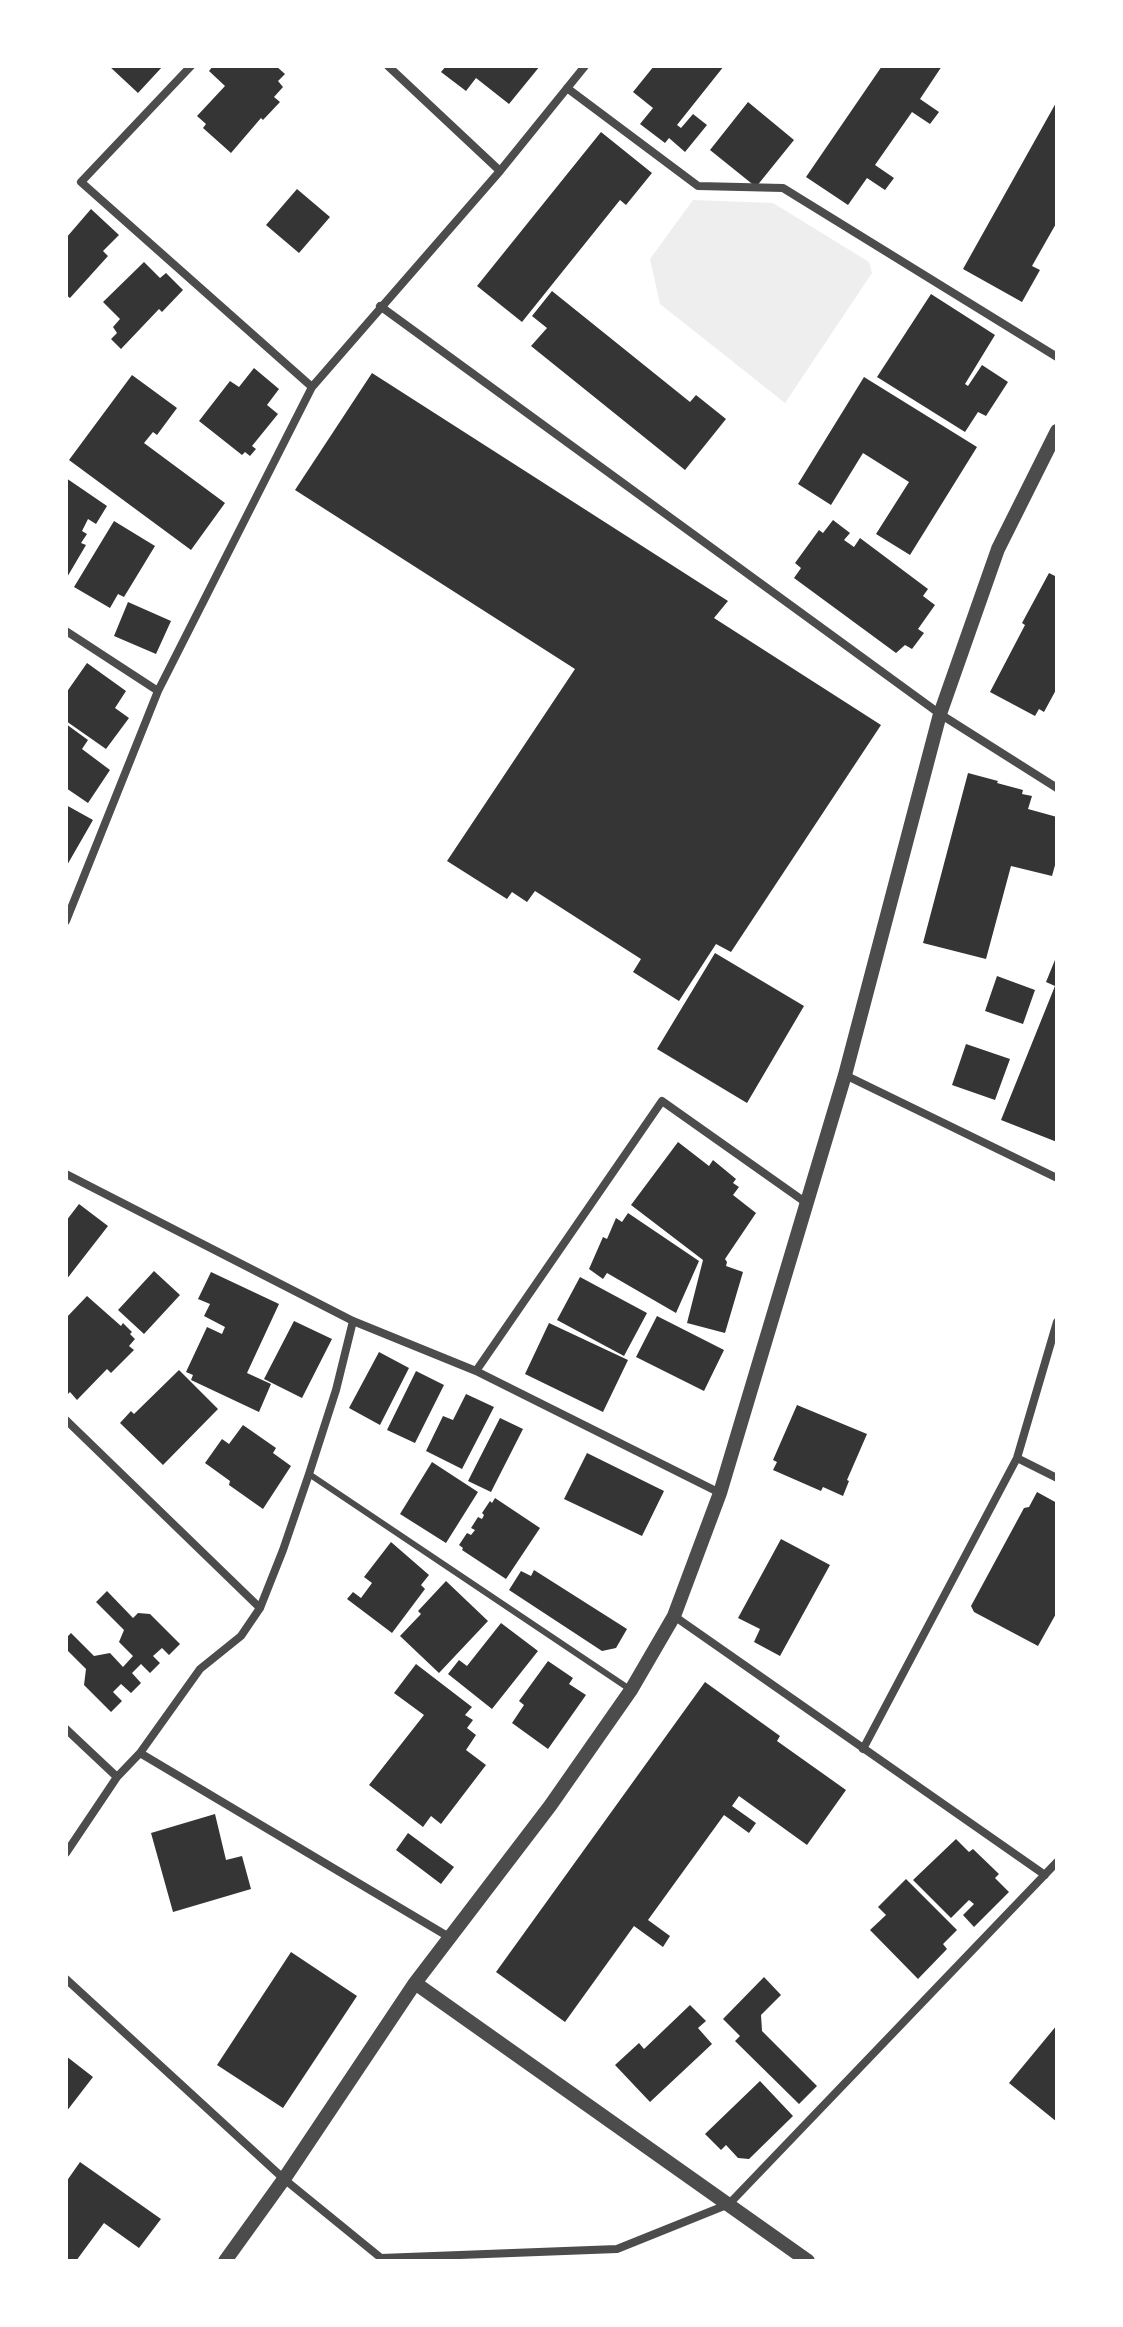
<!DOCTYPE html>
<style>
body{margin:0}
#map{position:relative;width:1123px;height:2327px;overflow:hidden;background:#fff;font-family:Spectral,serif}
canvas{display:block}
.frame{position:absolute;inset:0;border:68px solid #fff;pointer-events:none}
</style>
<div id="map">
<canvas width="1123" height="2327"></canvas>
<div class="frame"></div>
</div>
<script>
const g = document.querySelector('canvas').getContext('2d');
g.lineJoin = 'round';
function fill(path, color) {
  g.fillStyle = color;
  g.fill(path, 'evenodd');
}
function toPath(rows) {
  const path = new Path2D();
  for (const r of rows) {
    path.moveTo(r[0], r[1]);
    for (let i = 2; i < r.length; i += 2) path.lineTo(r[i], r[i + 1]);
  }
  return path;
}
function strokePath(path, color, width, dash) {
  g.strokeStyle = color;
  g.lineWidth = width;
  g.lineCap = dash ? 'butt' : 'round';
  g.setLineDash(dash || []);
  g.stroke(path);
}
const green = toPath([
 [693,200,773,203,869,262,872,273,785,403,660,304,650,259]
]);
const building = toPath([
 [109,66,163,66,138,93],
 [213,66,276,66,285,74,278,81,283,87,274,97,280,102,263,120,261,118,231,153,203,128,206,124,197,116,225,86,209,71],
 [446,66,540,66,509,104,476,78,466,91,441,72],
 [654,66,724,66,677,125,681,128,693,114,707,125,685,152,669,138,665,143,640,124,653,108,633,92],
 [882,66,942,66,920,99,939,112,930,124,912,112,875,165,894,178,885,190,867,178,848,205,806,177],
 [1057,101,1057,222,1032,266,1040,270,1022,302,963,269],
 [748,102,794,140,756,187,710,150],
 [601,132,652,173,626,205,620,200,522,322,477,286],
 [297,189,330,217,299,253,266,225],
 [91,209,119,235,103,251,108,256,70,298,66,295,66,238],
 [144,262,160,278,166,273,183,290,162,312,159,309,121,349,111,339,117,333,113,327,120,319,103,302],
 [552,291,690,402,696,395,726,419,685,470,531,346,547,328,532,316],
 [931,294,995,335,965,384,968,386,982,365,1008,382,986,416,978,412,965,432,877,377],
 [254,368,279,389,267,405,278,414,252,446,256,449,250,456,245,452,242,455,199,421,230,381,239,387],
 [372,373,728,601,714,618,881,725,731,952,716,944,679,1001,633,972,641,959,535,891,527,902,512,892,507,899,447,861,575,669,295,490],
 [132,375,177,408,157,435,153,432,144,443,225,503,191,550,69,460],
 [864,377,977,447,910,555,876,534,909,482,863,453,831,505,798,484],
 [66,478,107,506,96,524,88,519,82,531,87,534,81,543,86,545,66,579],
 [833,520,850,533,844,540,854,547,860,538,928,589,923,596,935,605,918,629,924,633,912,649,905,645,896,653,794,578,801,568,795,563,819,530,823,533],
 [114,521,155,546,124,597,118,594,110,608,74,587],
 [1049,573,1057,577,1057,688,1044,712,1039,709,1035,716,990,692,1025,625,1022,623],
 [128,602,171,621,156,654,114,636],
 [87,663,126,691,115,708,129,718,106,749,66,721,66,693],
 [66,724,88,740,82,749,110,770,88,803,66,788],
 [968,773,998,781,997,783,1023,790,1022,794,1032,796,1028,809,1057,817,1057,858,1052,876,1011,866,986,959,923,943],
 [66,805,93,820,66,867],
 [715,953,804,1006,747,1103,657,1049],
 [1057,955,1057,1142,1001,1120,1055,986,1046,982],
 [997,976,1035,990,1023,1024,985,1011],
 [966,1044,1010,1059,995,1100,952,1085],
 [678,1142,709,1166,713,1160,736,1179,733,1183,739,1187,733,1195,756,1213,725,1259,727,1262,726,1266,743,1272,725,1333,687,1323,703,1260,631,1205],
 [79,1204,108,1226,66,1280,66,1221],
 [628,1213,699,1261,676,1313,607,1273,603,1279,589,1269,603,1237,607,1239,616,1218,622,1222],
 [154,1271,180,1295,144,1334,118,1310],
 [211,1272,279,1304,247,1373,271,1384,259,1412,191,1380,193,1375,186,1372,207,1327,222,1334,225,1327,204,1316,210,1304,198,1299],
 [580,1277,647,1313,624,1356,557,1320],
 [87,1296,121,1326,123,1323,132,1332,130,1334,135,1339,129,1346,134,1350,111,1373,107,1369,77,1400,70,1392,66,1396,66,1318],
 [657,1316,724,1350,704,1391,636,1357],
 [294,1321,332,1339,302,1398,264,1379],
 [549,1323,628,1360,603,1412,525,1374],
 [379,1352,409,1368,380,1425,349,1408],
 [179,1370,218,1409,163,1465,120,1423,131,1411,134,1414],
 [416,1371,444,1385,415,1443,387,1430],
 [466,1394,494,1407,462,1469,426,1451,443,1416,453,1420],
 [797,1405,867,1434,847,1480,849,1481,843,1496,823,1487,821,1491,773,1470,777,1462,773,1460],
 [500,1418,523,1429,491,1492,468,1481],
 [243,1425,276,1448,273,1453,291,1466,263,1509,229,1485,230,1481,205,1463,222,1439,229,1444],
 [587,1453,664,1491,642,1536,564,1499],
 [432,1462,478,1492,446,1543,400,1514],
 [1037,1492,1057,1503,1057,1612,1038,1646,974,1612,971,1606,1024,1508,1029,1507],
 [495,1498,540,1528,506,1579,462,1550,463,1548,459,1545,467,1533,471,1535,475,1530,471,1528,478,1517,482,1519,484,1515,482,1513,490,1501,492,1503],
 [781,1539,830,1565,780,1656,754,1642,760,1629,738,1618],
 [391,1542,429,1575,421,1585,425,1589,392,1633,347,1599,353,1592,361,1598,372,1583,364,1577],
 [534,1570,627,1629,616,1648,602,1651,509,1590,521,1571,531,1576],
 [446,1581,488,1621,439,1673,400,1636,421,1614,418,1611],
 [107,1591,133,1618,138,1613,150,1614,180,1644,169,1655,162,1648,153,1656,160,1663,150,1673,141,1664,132,1673,141,1683,131,1693,121,1684,113,1692,122,1701,111,1712,84,1685,86,1669,66,1649,66,1638,71,1633,94,1656,110,1653,123,1667,133,1656,119,1642,124,1630,96,1602],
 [501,1623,538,1651,492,1709,448,1674,459,1660,467,1666],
 [548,1661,573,1678,569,1684,586,1695,548,1749,512,1723,524,1705,519,1701],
 [416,1664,472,1707,465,1715,473,1720,467,1728,476,1735,466,1750,486,1765,441,1824,431,1816,423,1827,369,1785,424,1715,394,1693],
 [705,1682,780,1736,777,1741,846,1790,807,1845,739,1796,732,1806,756,1823,749,1833,724,1815,648,1920,670,1936,663,1947,634,1926,565,2022,496,1972],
 [215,1814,226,1860,242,1856,251,1889,173,1912,151,1833],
 [408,1833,454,1867,441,1884,396,1850],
 [956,1839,969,1852,973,1849,999,1874,995,1878,1009,1892,974,1927,963,1915,974,1904,969,1900,951,1918,913,1880],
 [906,1879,957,1930,943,1944,947,1949,918,1979,870,1930,886,1915,878,1907],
 [291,1952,357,1996,283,2108,217,2065],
 [764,1977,781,1995,761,2015,762,2031,817,2086,799,2104,735,2041,740,2036,723,2019],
 [690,2005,706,2021,698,2028,712,2044,650,2102,615,2065,639,2043,644,2049],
 [1057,2025,1057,2122,1009,2083],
 [66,2056,93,2077,66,2112],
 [760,2081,793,2116,749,2159,738,2158,726,2145,721,2150,705,2134],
 [80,2162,161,2219,139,2248,104,2223,76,2261,66,2261,66,2182]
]);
const service = toPath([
 [309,1474,631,1690]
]);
const minor = toPath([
 [191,66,81,182,312,387],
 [388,66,500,171],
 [567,88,698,186,783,188,1057,357],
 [380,306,940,714,1057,788],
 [66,631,158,691],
 [66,921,158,691,312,387,500,171,585,66],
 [845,1075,1057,1178],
 [66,1174,353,1321,476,1371,720,1493],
 [476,1371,662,1101,805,1202],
 [66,1420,260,1608],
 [1017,1458,1057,1478],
 [674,1616,1045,1875],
 [66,1729,117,1777],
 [863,1749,1017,1458,1057,1322],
 [140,1753,449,1937],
 [66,1853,117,1777,140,1753,200,1669,241,1636,260,1608,283,1550,309,1474,336,1390,353,1321],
 [66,1979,284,2179,381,2258,617,2249,729,2204,1057,1862]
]);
const tertiary = toPath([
 [415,1983,808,2261],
 [225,2261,284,2179,415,1983,550,1806,631,1690,674,1616,720,1493,845,1075,940,714,998,549,1057,431]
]);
fill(green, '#eee');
fill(building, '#353535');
strokePath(service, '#4c4c4c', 6);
strokePath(minor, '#4c4c4c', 8);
strokePath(tertiary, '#4c4c4c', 14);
</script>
